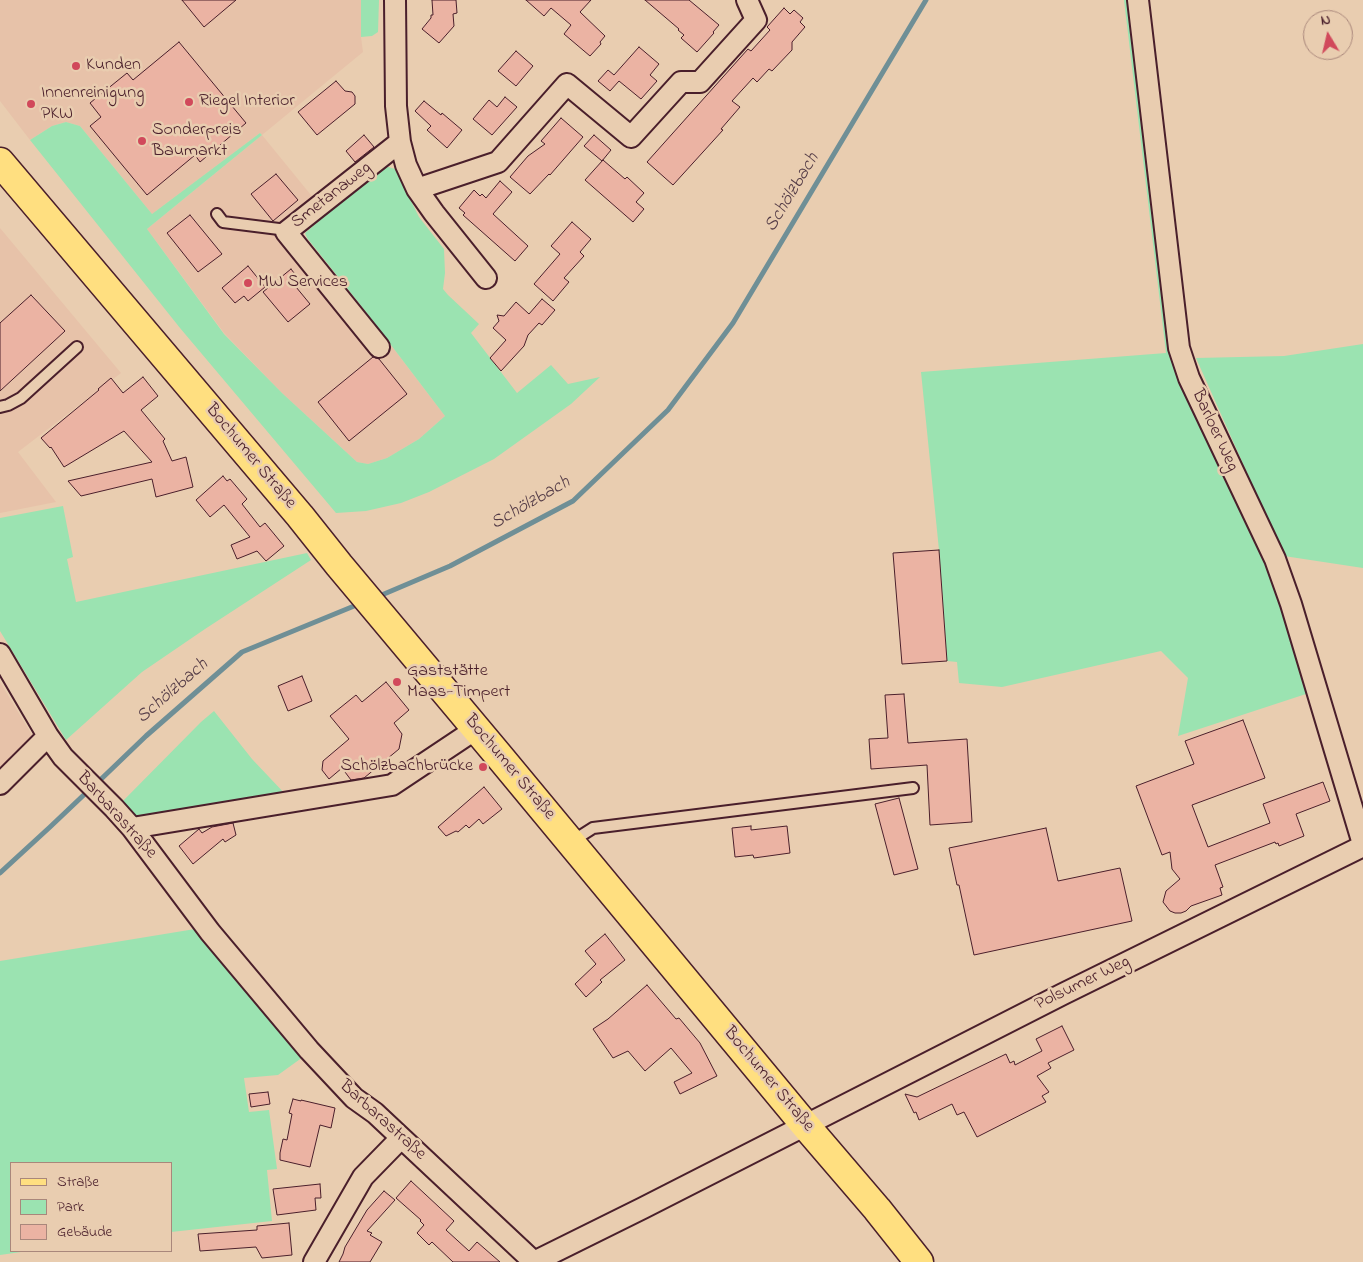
<!DOCTYPE html>
<meta charset="utf-8">
<style>
body{margin:0}
#map{position:relative;width:1363px;height:1262px;overflow:hidden;background:#e9cdb0;font-family:"Indie Flower",sans-serif}
canvas{display:block}
.legend{position:absolute;left:10px;top:1162px;width:162px;height:90px;box-sizing:border-box;background:#e9cdb0;border:1px solid #a9877b;margin:0;padding:6px 9px;list-style:none;font-size:15px;color:#4a1f2b}
.legend li{display:flex;align-items:center;gap:10px;height:25px}
.legend b{width:25px;border:1px solid #a9877b}
.north{position:absolute;left:1303px;top:10px;width:50px;height:50px;box-sizing:border-box;background:#e9cdb0;border:1px solid #a9877b;border-radius:50%;rotate:351deg;font-size:14px;font-weight:700;line-height:20px;text-align:center;color:#4a1f2b}
.north::after{content:'';display:block;margin:auto;width:18px;height:22px;background:#d1495b;clip-path:polygon(50% 0,100% 100%,50% 72%,0 100%)}
</style>
<div id="map">
<canvas width="1363" height="1262"></canvas>
<ul class="legend">
<li><b style="height:6px;background:#ffdf80"></b>Straße</li>
<li><b style="height:14px;background:#9be3b1"></b>Park</li>
<li><b style="height:14px;background:#ebb3a3"></b>Gebäude</li>
</ul>
<div class="north">N</div>
</div>
<script>
const g = document.querySelector('canvas').getContext('2d');
g.lineJoin = 'round';
function fill(path, color) {
  g.fillStyle = color;
  g.fill(path, 'evenodd');
}
function toPath(rows) {
  const path = new Path2D();
  for (const r of rows) {
    path.moveTo(r[0], r[1]);
    for (let i = 2; i < r.length; i += 2) path.lineTo(r[i], r[i + 1]);
  }
  return path;
}
function strokePath(path, color, width, dash) {
  g.strokeStyle = color;
  g.lineWidth = width;
  g.lineCap = dash ? 'butt' : 'round';
  g.setLineDash(dash || []);
  g.stroke(path);
}
function drawText(font, color, halo, rows, align = 'center') {
  g.font = font + ' "Indie Flower",sans-serif';
  g.lineWidth = 5;
  g.setLineDash([]);
  g.textBaseline = 'middle';
  g.strokeStyle = halo;
  g.fillStyle = color;
  for (const [text, x, y, turn = 0] of rows) {
    g.save();
    g.translate(x, y);
    g.rotate((+turn || 0) * Math.PI / 180);
    g.textAlign = isNaN(turn) ? turn : align;
    if (halo) g.strokeText(text, 0, 0);
    g.fillText(text, 0, 0);
    g.restore();
  }
}
const built = toPath([
 [0,0,361,0,361,37,363,52,262,135,315,200,277,231,375,350,387,340,445,416,419,439,387,458,368,464,357,462,282,393,224,333,147,229,262,135,260,133,152,214,80,126,66,122,52,126,30,140,0,101],
 [0,228,121,373,18,452,56,502,0,513],
 [0,682,35,740,0,775]
]);
const green = toPath([
 [361,0,379,0,378,32,372,36,361,37],
 [1124,0,1132,0,1174,350,1283,599,1309,693,1178,736,1188,678,1161,651,1002,687,959,683,957,662,947,661,939,550,921,372,1166,353],
 [66,122,80,126,152,214,260,133,262,135,147,229,224,334,282,393,357,462,368,464,387,458,419,439,445,416,362,307,307,238,305,233,382,167,385,166,395,169,419,217,444,249,445,273,443,289,448,295,479,324,471,333,517,393,551,365,568,384,600,377,571,404,494,459,429,492,401,503,366,511,336,513,180,328,30,140,52,126],
 [1363,344,1363,568,1284,556,1196,358,1284,356],
 [63,506,73,557,67,559,76,602,307,553,311,560,205,629,142,672,66,740,0,631,0,518],
 [214,711,252,759,287,796,136,822,119,805,201,722],
 [195,929,303,1057,278,1075,244,1078,249,1112,269,1110,277,1169,267,1170,272,1221,171,1232,171,1163,11,1163,11,1251,28,1251,0,1255,0,961]
]);
const stream = toPath([
 [377,597,450,566,573,501,668,410,733,323,926,0],
 [96,784,146,736,242,652,359,604],
 [0,873,50,827,89,790]
]);
const building = toPath([
 [182,0,236,0,204,27,182,0],
 [432,0,456,0,457,13,453,14,454,26,439,43,422,29,431,18,431,15,433,15,432,0],
 [526,0,591,0,580,12,605,36,600,42,601,44,590,56,564,34,571,25,551,8,544,16,526,0],
 [645,0,689,0,719,25,713,32,714,33,697,52,681,38,684,35,678,30,679,29,645,0],
 [784,8,790,14,794,10,803,18,800,22,805,27,792,42,792,50,772,71,769,69,757,82,753,78,732,101,740,107,721,129,723,130,673,185,647,162,748,49,751,51,770,30,767,27,784,8],
 [179,42,246,123,200,162,195,155,147,195,90,126,101,117,90,103,127,73,133,80,179,42],
 [639,47,659,64,650,75,657,81,641,99,619,81,610,91,598,81,608,70,614,75,639,47],
 [516,51,533,66,516,86,498,71,516,51],
 [336,81,345,91,352,92,355,96,355,104,317,135,298,112,336,81],
 [505,97,517,107,492,135,473,119,489,100,497,107,505,97],
 [424,101,441,115,442,113,462,130,447,148,427,130,431,126,415,111,424,101],
 [561,118,583,137,550,175,549,174,530,194,510,177,528,156,545,144,541,141,561,118],
 [364,135,374,147,355,162,346,151,364,135],
 [594,135,611,150,602,161,584,146,594,135],
 [603,160,625,179,627,177,644,193,636,202,644,209,633,222,585,180,603,160],
 [276,174,298,200,273,221,251,194,276,174],
 [500,181,512,192,493,214,528,246,515,261,463,215,465,213,459,208,474,190,480,196,482,194,486,198,500,181],
 [190,215,222,254,198,272,167,233,190,215],
 [572,222,591,239,580,252,584,256,564,278,569,282,553,301,534,284,560,254,551,246,572,222],
 [248,266,265,287,248,301,244,296,235,303,222,288,248,266],
 [291,269,301,282,296,287,310,304,288,322,263,292,291,269],
 [31,295,65,331,0,391,0,323,31,295],
 [542,299,555,310,542,325,539,323,528,335,524,346,501,371,490,358,506,340,493,328,499,321,497,315,504,316,516,302,529,314,542,299],
 [373,357,379,359,407,394,349,441,318,402,373,357],
 [143,377,158,396,141,410,165,439,163,441,172,461,186,457,193,487,156,497,152,479,81,496,68,481,152,462,124,431,64,467,51,447,50,448,41,438,99,390,98,389,111,378,123,393,143,377],
 [223,476,227,481,230,479,247,499,242,504,260,527,265,523,284,546,266,561,257,551,237,559,231,545,250,537,224,505,210,517,196,500,223,476],
 [939,550,947,661,902,664,893,553,939,550],
 [302,676,312,701,288,711,278,686,302,676],
 [386,682,409,710,394,723,402,734,399,749,364,778,351,780,342,768,329,779,322,770,323,761,349,739,330,716,356,695,362,702,386,682],
 [904,694,908,743,967,739,972,822,930,825,927,765,871,769,869,739,888,738,885,695,904,694],
 [1243,720,1265,778,1192,805,1208,847,1270,823,1263,804,1323,782,1330,801,1296,814,1304,836,1279,846,1278,843,1276,844,1275,842,1215,865,1223,887,1220,888,1222,895,1191,906,1186,911,1181,913,1175,913,1170,911,1163,902,1166,891,1180,879,1172,869,1170,852,1162,855,1136,786,1194,764,1185,741,1243,720],
 [484,787,502,809,483,824,479,819,469,828,466,825,458,832,456,831,446,836,438,827,484,787],
 [899,798,918,869,894,875,875,804,899,798],
 [233,823,236,835,225,842,223,839,193,864,179,846,199,829,202,833,212,827,233,823],
 [751,826,751,830,787,826,790,853,754,858,753,855,735,857,732,828,751,826],
 [1046,828,1058,881,1120,868,1132,921,974,955,959,885,957,885,949,848,1046,828],
 [605,934,625,960,600,980,602,982,586,997,575,984,596,964,585,951,605,934],
 [647,985,676,1019,679,1018,700,1043,717,1076,680,1094,674,1082,692,1073,671,1048,645,1071,628,1051,613,1058,593,1029,608,1019,647,985],
 [1062,1026,1074,1050,1048,1063,1051,1068,1037,1076,1049,1092,1042,1096,1046,1102,977,1137,964,1112,957,1115,952,1104,919,1120,916,1112,914,1113,905,1094,917,1097,1006,1054,1010,1063,1014,1061,1015,1065,1042,1051,1036,1039,1062,1026],
 [268,1092,270,1104,251,1107,249,1094,268,1092],
 [293,1099,301,1101,301,1100,335,1108,331,1128,320,1125,310,1167,280,1160,280,1153,283,1139,287,1140,292,1114,289,1113,293,1099],
 [411,1181,454,1221,446,1230,469,1251,477,1242,500,1262,453,1262,432,1242,429,1245,417,1233,424,1225,420,1221,421,1220,396,1198,411,1181],
 [320,1184,321,1198,315,1198,316,1210,277,1215,273,1189,320,1184],
 [384,1191,395,1200,367,1231,372,1233,370,1235,382,1242,370,1262,339,1262,343,1254,345,1247,367,1210,384,1191],
 [289,1223,292,1255,262,1258,256,1247,200,1251,198,1234,257,1230,257,1226,289,1223]
]);
const lane = toPath([
 [217,214,223,222,279,229,286,232],
 [0,407,8,405,21,398,77,347],
 [571,842,593,828,913,788]
]);
const street = toPath([
 [395,0,396,106,400,142,406,165,417,189,434,213,486,278],
 [1138,0,1179,348,1189,378,1275,559,1291,604,1363,844],
 [417,189,498,162,567,84,631,137,681,82,700,82,756,20,747,0],
 [379,347,286,232,400,142],
 [0,654,48,736,63,757,114,808,132,828,210,932,309,1050,354,1098,375,1113,534,1262],
 [0,784,48,736],
 [132,828,392,785,476,729],
 [314,1262,363,1177,401,1138],
 [534,1262,643,1208,1063,994,1363,846]
]);
const primary = toPath([
 [0,162,300,516,339,565,499,756,805,1125,877,1209,919,1262]
]);
const markers = [
 [76,66,5,"#d1495b"],
 [189,102,5,"#d1495b"],
 [31,104,5,"#d1495b"],
 [142,141,5,"#d1495b"],
 [248,283,5,"#d1495b"],
 [397,682,5,"#d1495b"],
 [483,767,5,"#d1495b"]
];
const poiNames = [
 ["Kunden",86,66],
 ["Innenreinigung",41,94],
 ["PKW",41,115],
 ["Riegel Interior",199,102],
 ["Sonderpreis",152,131],
 ["Baumarkt",152,152],
 ["MW Services",258,283],
 ["Gaststätte",407,672],
 ["Maas-Timpert",407,693],
 ["Schölzbachbrücke",473,767,"right"]
];
const streetNames = [
 ["Smetanaweg",332,196,-38],
 ["Barloer Weg",1214,431,65],
 ["Bochumer Straße",250,457,50],
 ["Bochumer Straße",509,768,50],
 ["Barbarastraße",116,816,48],
 ["Polsumer Weg",1083,984,-26],
 ["Bochumer Straße",768,1080,50],
 ["Barbarastraße",382,1121,42]
];
const waterNames = [
 ["Schölzbach",793,193,-59],
 ["Schölzbach",531,504,-30],
 ["Schölzbach",173,692,-41]
];
fill(built, '#e7c2a9');
fill(green, '#9be3b1');
strokePath(stream, '#6f8f96', 5);
fill(building, '#ebb3a3');
strokePath(building, '#4a1f2b', 1);
strokePath(lane, '#4a1f2b', 14);
strokePath(street, '#4a1f2b', 24);
strokePath(primary, '#4a1f2b', 31);
strokePath(lane, '#e9cdb0', 10);
strokePath(street, '#e9cdb0', 20);
strokePath(primary, '#ffdf80', 28);
for (const [x, y, r, color] of markers) {
  const dot = new Path2D();
  dot.arc(x, y, r, 0, 2 * Math.PI);
  g.fillStyle = color;
  g.fill(dot);
  strokePath(dot, '#e9cdb0', 2);
}
drawText('18px', '#4a1f2b', '#e9cdb0', poiNames, 'left');
drawText('18px', '#4a1f2b', '#e9cdb0', streetNames);
drawText('italic 19px', '#533b46', '#e9cdb0', waterNames);
</script>
